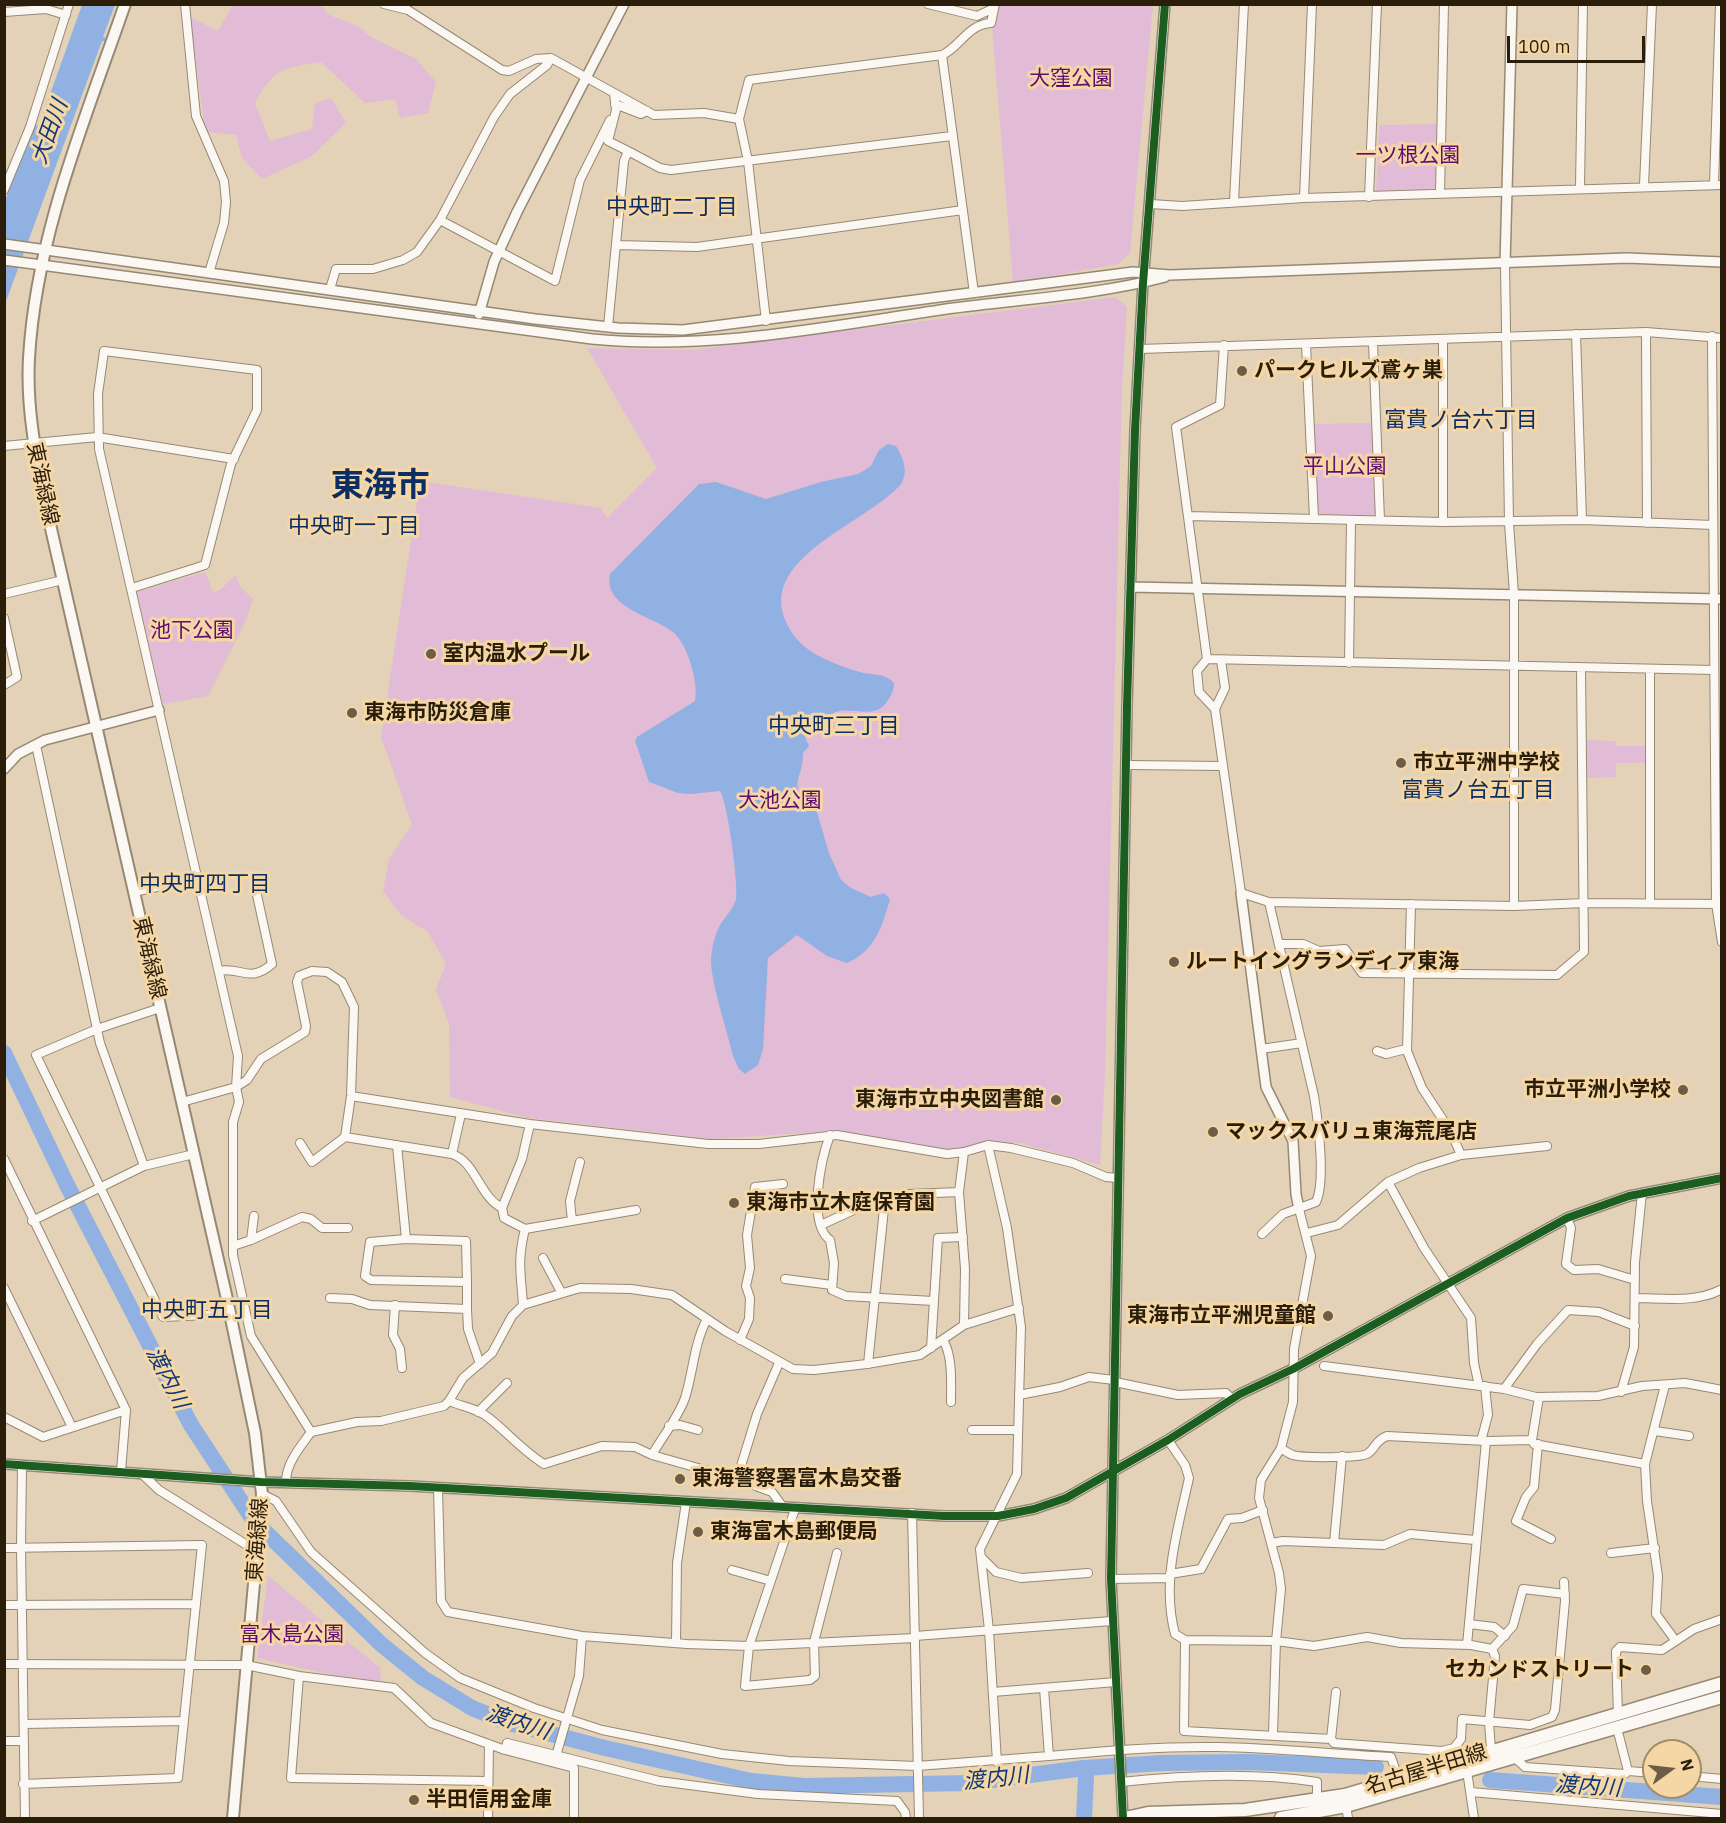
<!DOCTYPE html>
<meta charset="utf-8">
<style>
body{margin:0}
#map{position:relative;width:1726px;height:1823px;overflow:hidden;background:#e3d2b7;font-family:"IBM Plex Sans",sans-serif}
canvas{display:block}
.frame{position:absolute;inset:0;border:6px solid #2a1e0b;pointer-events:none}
.north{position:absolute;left:1642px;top:1739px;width:60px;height:60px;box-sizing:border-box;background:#f5d6a5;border:2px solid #a48c67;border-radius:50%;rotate:75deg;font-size:16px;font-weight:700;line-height:24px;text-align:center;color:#2a1e0b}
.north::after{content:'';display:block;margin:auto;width:21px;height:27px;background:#6b5d47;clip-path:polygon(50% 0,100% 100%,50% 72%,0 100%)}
.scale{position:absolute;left:1507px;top:36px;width:138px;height:27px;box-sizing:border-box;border:3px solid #2a1e0b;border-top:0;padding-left:8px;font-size:18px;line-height:21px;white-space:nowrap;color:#2a1e0b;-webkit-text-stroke:4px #f5d6a5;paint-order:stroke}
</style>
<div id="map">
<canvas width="1726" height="1823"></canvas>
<div class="frame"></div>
<div class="north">N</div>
<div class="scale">100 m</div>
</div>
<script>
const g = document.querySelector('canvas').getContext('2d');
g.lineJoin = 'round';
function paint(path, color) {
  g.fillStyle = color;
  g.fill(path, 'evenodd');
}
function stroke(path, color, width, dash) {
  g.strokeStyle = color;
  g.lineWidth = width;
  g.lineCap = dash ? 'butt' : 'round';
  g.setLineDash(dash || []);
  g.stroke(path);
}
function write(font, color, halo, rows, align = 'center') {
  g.font = font + ' "IBM Plex Sans","Noto Sans JP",sans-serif';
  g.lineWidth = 6;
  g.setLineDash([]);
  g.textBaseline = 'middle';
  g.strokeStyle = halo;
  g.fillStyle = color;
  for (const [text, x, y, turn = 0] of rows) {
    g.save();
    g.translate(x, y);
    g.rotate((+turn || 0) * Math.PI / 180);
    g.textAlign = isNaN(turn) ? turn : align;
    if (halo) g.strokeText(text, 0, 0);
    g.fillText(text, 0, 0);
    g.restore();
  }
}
paint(new Path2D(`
 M233,5H321L329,15L358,26L371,37L416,59L436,82L428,113L400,118L395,99L365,103L321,62C281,69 275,67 255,103L270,141L312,129L315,103L331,98L346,123L312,156L262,179L242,158L236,135L205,132L190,17L218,31Z
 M998,5H1153L1130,253L1118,264L1013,283L992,26Z
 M1438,124L1437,188L1376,193L1379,125Z
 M1115,297L1127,307L1122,387L1105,1073L1100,1165L1020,1143H993L951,1151L834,1131L712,1139L529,1118L450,1097L449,1023L436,990L446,964L428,932L401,915L383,891L389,859L412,824L381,737L420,481L601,508L607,518L657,468L587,348L692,350Z
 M1372,423L1375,513L1372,516L1321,515L1318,510L1314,424Z
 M205,572L213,592L220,590L236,575L240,587L253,599L247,618L208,696L163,704L137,592Z
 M1586,740L1615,741L1616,746H1647V763H1616V777L1586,778Z
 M268,1576L380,1668L381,1686L257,1658Z`), '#e2bbd6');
paint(new Path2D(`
 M82,5H115L103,37L106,38L105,41H102L5,304V201L34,126L39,125Z
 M888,444L896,446C903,458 909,471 901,484C869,522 763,555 784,617C790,634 801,646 817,655C830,662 846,668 860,672C872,676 884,672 894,683C894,689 892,695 888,700C876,721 854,706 836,712C825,716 820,725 808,727L805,737L809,746L803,753C803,781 788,779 808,808L816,809L829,853L841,880L851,888L871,897L884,893L890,899C882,927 875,951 847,963L827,956L797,935L768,958L763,1049L758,1065L745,1074L739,1069L733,1056C727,1030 712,986 711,962C711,949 715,933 722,922C727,915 734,907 736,899C739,886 727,799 720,791L691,794L678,793L649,782L635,741L637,737L695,701C699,683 687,643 673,632C653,616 603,608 610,574L699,484L716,482L766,499L821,482L858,474L871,466L879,450Z`), '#91b1e3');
stroke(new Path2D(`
 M4,1053L67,1185L191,1425L254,1521L382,1645L423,1678L472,1708L509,1723L605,1748L751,1781L804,1786L969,1783L1084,1768L1162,1763L1248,1762L1376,1767
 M1084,1768L1086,1776L1084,1818
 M1490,1780L1722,1797`), '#91b1e3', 16);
const minor = new Path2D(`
 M185,4L196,116L224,181L226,202L224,223L209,273
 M384,4L408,10L502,70L509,71L536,59L551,58L654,115L704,113L739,119
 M928,4L977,16L994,8
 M4,12L46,9L66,15
 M942,55L974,293
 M614,93L616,110L608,141L628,151
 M615,104L641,114L647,111
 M1714,184L1720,4
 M1644,185L1652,4
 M1580,187L1583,4
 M4,190L30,127L69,4
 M1440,193L1444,4
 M1369,197L1377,4
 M1304,198L1312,4
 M1234,201L1244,4
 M1151,204L1182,206L1304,198L1722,185
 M440,220L555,281L580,180L610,120H613
 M617,245L697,247L963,210
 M1505,264L1509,523L1514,594V906
 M330,289L336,269H373L403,260L417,252L440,220L494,117L510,94L547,65L551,58
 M766,321L748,161L739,119L749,80L942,55C959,48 968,24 991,23L995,4
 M608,327L624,161L628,151L660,168L671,170L952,136
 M1646,332L1647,523
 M1576,334L1582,520
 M1712,336L1716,904L1722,942
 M1443,340V522
 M1373,342L1380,520
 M1306,344L1314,518
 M1140,349L1646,332L1722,338
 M4,446L97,437L234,459
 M1188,516L1443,522L1582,520L1713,525
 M132,588L205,565L231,464L257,410V370L104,351L98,394L99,449L238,1056L236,1087L182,1102
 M4,594L63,580
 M4,618L17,677L4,685
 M1207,659L1176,427L1220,405L1224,345
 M1349,663L1351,520
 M1650,669V903
 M1714,670L1207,659L1197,671L1199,692L1215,709L1241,893L1269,902L1514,906L1585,903L1722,904
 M1215,709L1225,688L1221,660
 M36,745L100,1043L144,1166
 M1126,765L1223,766
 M134,892L197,878
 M1411,904L1407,1051L1422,1088L1451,1132L1461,1155
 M1280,944H1303L1319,951L1345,949L1362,973L1557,975L1584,952L1581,668
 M219,971C241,966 249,984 272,964L257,895
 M160,1008L97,1029L36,1055L163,1317L230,1314
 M1261,1049L1302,1043
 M1377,1051L1386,1054L1406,1049
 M351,1096L530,1124
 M830,1135C821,1159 807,1223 830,1240L834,1263L832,1290L846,1296L933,1301
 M345,1137L452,1154L461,1114
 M300,1143L312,1162L345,1137L351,1096L354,1007L342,982L327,972L312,971L299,976L297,982L306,1026L305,1032L261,1059L247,1080L236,1087L239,1102L233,1122V1255L251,1336L311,1432
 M397,1145L406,1239L370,1242L365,1276L371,1280L467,1282L466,1241L406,1239
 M988,1145L1007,1228L1021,1327L1017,1474L980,1549L989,1630L997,1762
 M964,1152L988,1145L1011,1148L1073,1163L1106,1177L1118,1178
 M452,1154C476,1162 479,1196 502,1208
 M4,1159L126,1410L121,1471
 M1388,1182L1424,1248L1471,1318L1474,1363L1479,1386
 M254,1216L251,1240L302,1217L311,1219L322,1228H348
 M1567,1218L1571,1228L1566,1264L1574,1270L1598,1269L1635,1280
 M32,1221L144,1166L194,1154
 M572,1221L570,1201L580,1162
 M821,1225L871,1202L910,1194L959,1192
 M525,1229L636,1210
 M1307,1233L1338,1225L1388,1182L1419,1168L1461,1155L1547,1146
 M1262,1234L1283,1214L1316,1202C1326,1181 1318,1120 1314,1096L1269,902
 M233,1246L251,1240
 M543,1258L561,1292
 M785,1279L832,1285
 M4,1288L72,1427
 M330,1298L352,1299L370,1305L467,1309L468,1329L480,1364
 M1635,1298C1662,1298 1696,1303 1720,1290
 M395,1305L393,1335L400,1349L402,1368
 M467,1309V1282
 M964,1325L1019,1308
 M740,1340L749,1319L750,1298L746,1286L750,1268L747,1235L755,1187L783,1184
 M943,1340C953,1356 951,1384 951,1402
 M931,1348L938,1238L963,1237
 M868,1364L885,1199
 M1324,1366L1504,1389L1536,1397L1598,1396L1642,1386L1685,1383L1722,1390
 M1115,1382L1178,1395L1226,1393L1232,1399
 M1665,1385L1645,1464L1647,1501L1658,1576L1656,1614L1675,1640
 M1504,1389L1537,1344L1568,1310L1599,1312L1635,1326
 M1621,1392L1634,1347L1635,1262L1642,1193
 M1019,1395L1060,1387L1089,1377L1114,1380
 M449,1401C463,1407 477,1408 489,1418C508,1433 523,1451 544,1464L602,1446L635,1447L652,1455L737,1479L772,1492L783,1507
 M478,1412L507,1383
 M4,1417L43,1437L126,1410
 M669,1426L680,1425L698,1430
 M972,1430H1018
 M1655,1431L1689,1436
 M1168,1440L1185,1465L1189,1478C1178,1529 1161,1582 1175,1634L1185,1640L1276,1641L1314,1646L1367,1637L1401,1643L1471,1645L1492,1649L1495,1656L1489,1722L1491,1750
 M1532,1440L1539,1397
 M1481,1441L1488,1415L1485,1386
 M1538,1444L1534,1487L1526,1497L1516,1521L1551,1539
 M1281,1448C1285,1451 1289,1454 1293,1455C1301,1458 1360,1458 1367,1454C1376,1449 1374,1441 1387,1436L1486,1441L1532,1440L1534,1444L1645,1464
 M652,1455C662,1437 678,1418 685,1398C693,1373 694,1343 707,1319
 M22,1465L21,1547L25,1818
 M141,1473L159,1490L258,1552
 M737,1479L757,1414L779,1363
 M286,1480C287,1462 301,1446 311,1432L357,1422L381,1421L444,1406L449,1401L463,1378L492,1353L512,1316L523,1305L580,1288L631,1289L672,1295L725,1331L793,1369L814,1370L867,1364L920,1355L964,1325L965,1269L959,1192L964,1152L947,1154L837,1135L759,1144H708L530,1124L522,1159L502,1208L504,1218L525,1229C517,1261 521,1274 523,1305
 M438,1488L441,1601L448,1612L582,1636L687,1644L749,1646L915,1638
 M262,1494L276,1501L311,1552L425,1653L460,1678L534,1708L602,1730L722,1754L789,1761L917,1766L1049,1756L1044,1688
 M795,1509L749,1646L745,1686L810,1680L815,1676L814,1642L837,1553
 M912,1513L919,1818
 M1272,1543L1283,1541L1384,1545L1410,1534L1475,1540
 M1334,1543L1342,1456
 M4,1548L202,1545L178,1778L23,1784
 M1611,1553L1655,1548
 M981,1557L996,1572L1021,1578L1088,1573
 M732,1570L771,1581
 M1170,1574L1201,1569L1228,1519L1242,1518L1263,1510
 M1111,1579L1170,1578
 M4,1605L196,1604
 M1469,1624L1494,1627L1505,1636
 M915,1636L1112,1621
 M1185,1640L1184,1731L1331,1739L1336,1692
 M676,1643L677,1563L686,1502
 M1467,1645L1486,1441
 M1492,1649L1513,1626L1523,1589L1565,1594
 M4,1664L246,1665L299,1676L394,1688L431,1723L505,1750L574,1768V1818
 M299,1676L291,1778L488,1781
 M993,1692L1116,1682
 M1618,1715L1616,1651L1620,1647L1662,1650L1694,1629L1722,1619
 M25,1724L184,1721
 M1617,1728L1628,1771
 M1273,1734L1276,1641L1281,1589L1279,1573L1259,1498L1261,1480L1281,1448L1293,1402L1294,1349L1311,1256L1299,1209
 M1331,1739L1334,1743L1442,1751L1454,1748L1461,1739L1462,1719L1530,1725L1552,1717L1555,1710L1565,1601L1564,1582
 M4,1741H24
 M505,1750L507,1743L659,1781L758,1794L897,1801L905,1812L906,1818
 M556,1756L579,1676L582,1636
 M1049,1756C1105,1751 1161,1746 1218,1747C1275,1748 1333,1754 1391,1757L1399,1780
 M1514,1757L1525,1767L1625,1774L1628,1771L1654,1773
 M1467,1771L1474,1818
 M1690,1776L1722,1779
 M1121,1782C1186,1775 1253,1772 1317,1782V1800
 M1471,1792L1722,1814
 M1346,1806L1348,1818
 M488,1818L489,1744`);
const tertiary = new Path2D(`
 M4,244L535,319L618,328L683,330L1133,272L1170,275L1627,258L1722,262
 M4,260L592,339C713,351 835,325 954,308C1024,299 1097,295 1165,277
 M1505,264L1512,4
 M479,314L494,262L517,212L624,4
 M1130,587L1722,599
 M4,769L18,754L45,740L159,710
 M1241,893L1266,1087L1293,1141L1296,1194L1299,1209
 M4,1464L261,1482L410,1486L944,1516H998L1034,1509L1066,1498L1168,1440L1240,1394L1293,1369L1567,1218L1629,1196L1722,1178
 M1123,1818L1111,1579L1127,706L1135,430L1143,283L1165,4`);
const secondary = new Path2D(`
 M125,4C85,120 36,235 29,358C26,410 37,461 47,511L227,1299L255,1433L262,1494L233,1818`);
const primary = new Path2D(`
 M1125,1818L1148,1813L1245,1810L1345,1795L1722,1683
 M1281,1818L1346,1806L1722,1697`);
stroke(minor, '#968974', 10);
stroke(tertiary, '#968974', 12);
stroke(secondary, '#968974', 14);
stroke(primary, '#968974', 15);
stroke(minor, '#fbf8f4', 8);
stroke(tertiary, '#fbf8f4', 9);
stroke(secondary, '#fbf8f4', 10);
stroke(primary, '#fbf8f4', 12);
stroke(new Path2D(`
 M4,1464L261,1482L410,1486L944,1516H998L1034,1509L1066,1498L1168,1440L1240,1394L1293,1369L1567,1218L1629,1196L1722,1178
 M1123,1818L1111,1579L1127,706L1135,430L1143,283L1165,4`), '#1b5e20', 8);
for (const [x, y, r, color] of [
 [1242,371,6,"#6b5d47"],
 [431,654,6,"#6b5d47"],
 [352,713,6,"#6b5d47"],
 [1401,763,6,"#6b5d47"],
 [1174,962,6,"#6b5d47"],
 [1683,1090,6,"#6b5d47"],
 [1056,1100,6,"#6b5d47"],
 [1213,1132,6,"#6b5d47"],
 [734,1203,6,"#6b5d47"],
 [1328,1316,6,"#6b5d47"],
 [680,1479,6,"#6b5d47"],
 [698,1532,6,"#6b5d47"],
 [1646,1670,6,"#6b5d47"],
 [414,1800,6,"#6b5d47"]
]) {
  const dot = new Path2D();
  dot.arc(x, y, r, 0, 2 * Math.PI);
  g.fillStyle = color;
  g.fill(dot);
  stroke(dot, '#f5d6a5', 2);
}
write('21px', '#5e0e6f', '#f5d6a5', [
 ["大窪公園",1071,79],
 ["一ツ根公園",1408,156],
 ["平山公園",1345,467],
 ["池下公園",192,631],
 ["大池公園",780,801],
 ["富木島公園",292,1635]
]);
write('bold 21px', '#2a1e0b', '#f5d6a5', [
 ["パークヒルズ鳶ヶ巣",1254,371],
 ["室内温水プール",443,654],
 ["東海市防災倉庫",364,713],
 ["市立平洲中学校",1413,763],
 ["ルートイングランディア東海",1186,962],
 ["市立平洲小学校",1671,1090,"right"],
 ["東海市立中央図書館",1044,1100,"right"],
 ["マックスバリュ東海荒尾店",1225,1132],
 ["東海市立木庭保育園",746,1203],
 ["東海市立平洲児童館",1316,1316,"right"],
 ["東海警察署富木島交番",692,1479],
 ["東海富木島郵便局",710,1532],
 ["セカンドストリート",1634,1670,"right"],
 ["半田信用金庫",426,1800]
], 'left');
write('21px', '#2a1e0b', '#f5d6a5', [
 ["東海緑線",42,484,78],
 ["東海緑線",149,958,77],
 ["東海緑線",258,1540,-86],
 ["名古屋半田線",1426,1770,-17]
]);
write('italic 22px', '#0e3878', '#f5d6a5', [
 ["大田川",50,132,-70],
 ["渡内川",167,1378,63],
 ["渡内川",518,1723,18],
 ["渡内川",996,1779,-6],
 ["渡内川",1588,1787,4]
]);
write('22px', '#0c2e62', '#f5d6a5', [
 ["中央町二丁目",672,208],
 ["富貴ノ台六丁目",1461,421],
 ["中央町一丁目",354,527],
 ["中央町三丁目",834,727],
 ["富貴ノ台五丁目",1478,791],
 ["中央町四丁目",205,885],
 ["中央町五丁目",207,1311]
]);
write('bold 33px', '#0c2e62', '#f5d6a5', [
 ["東海市",380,486]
]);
</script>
